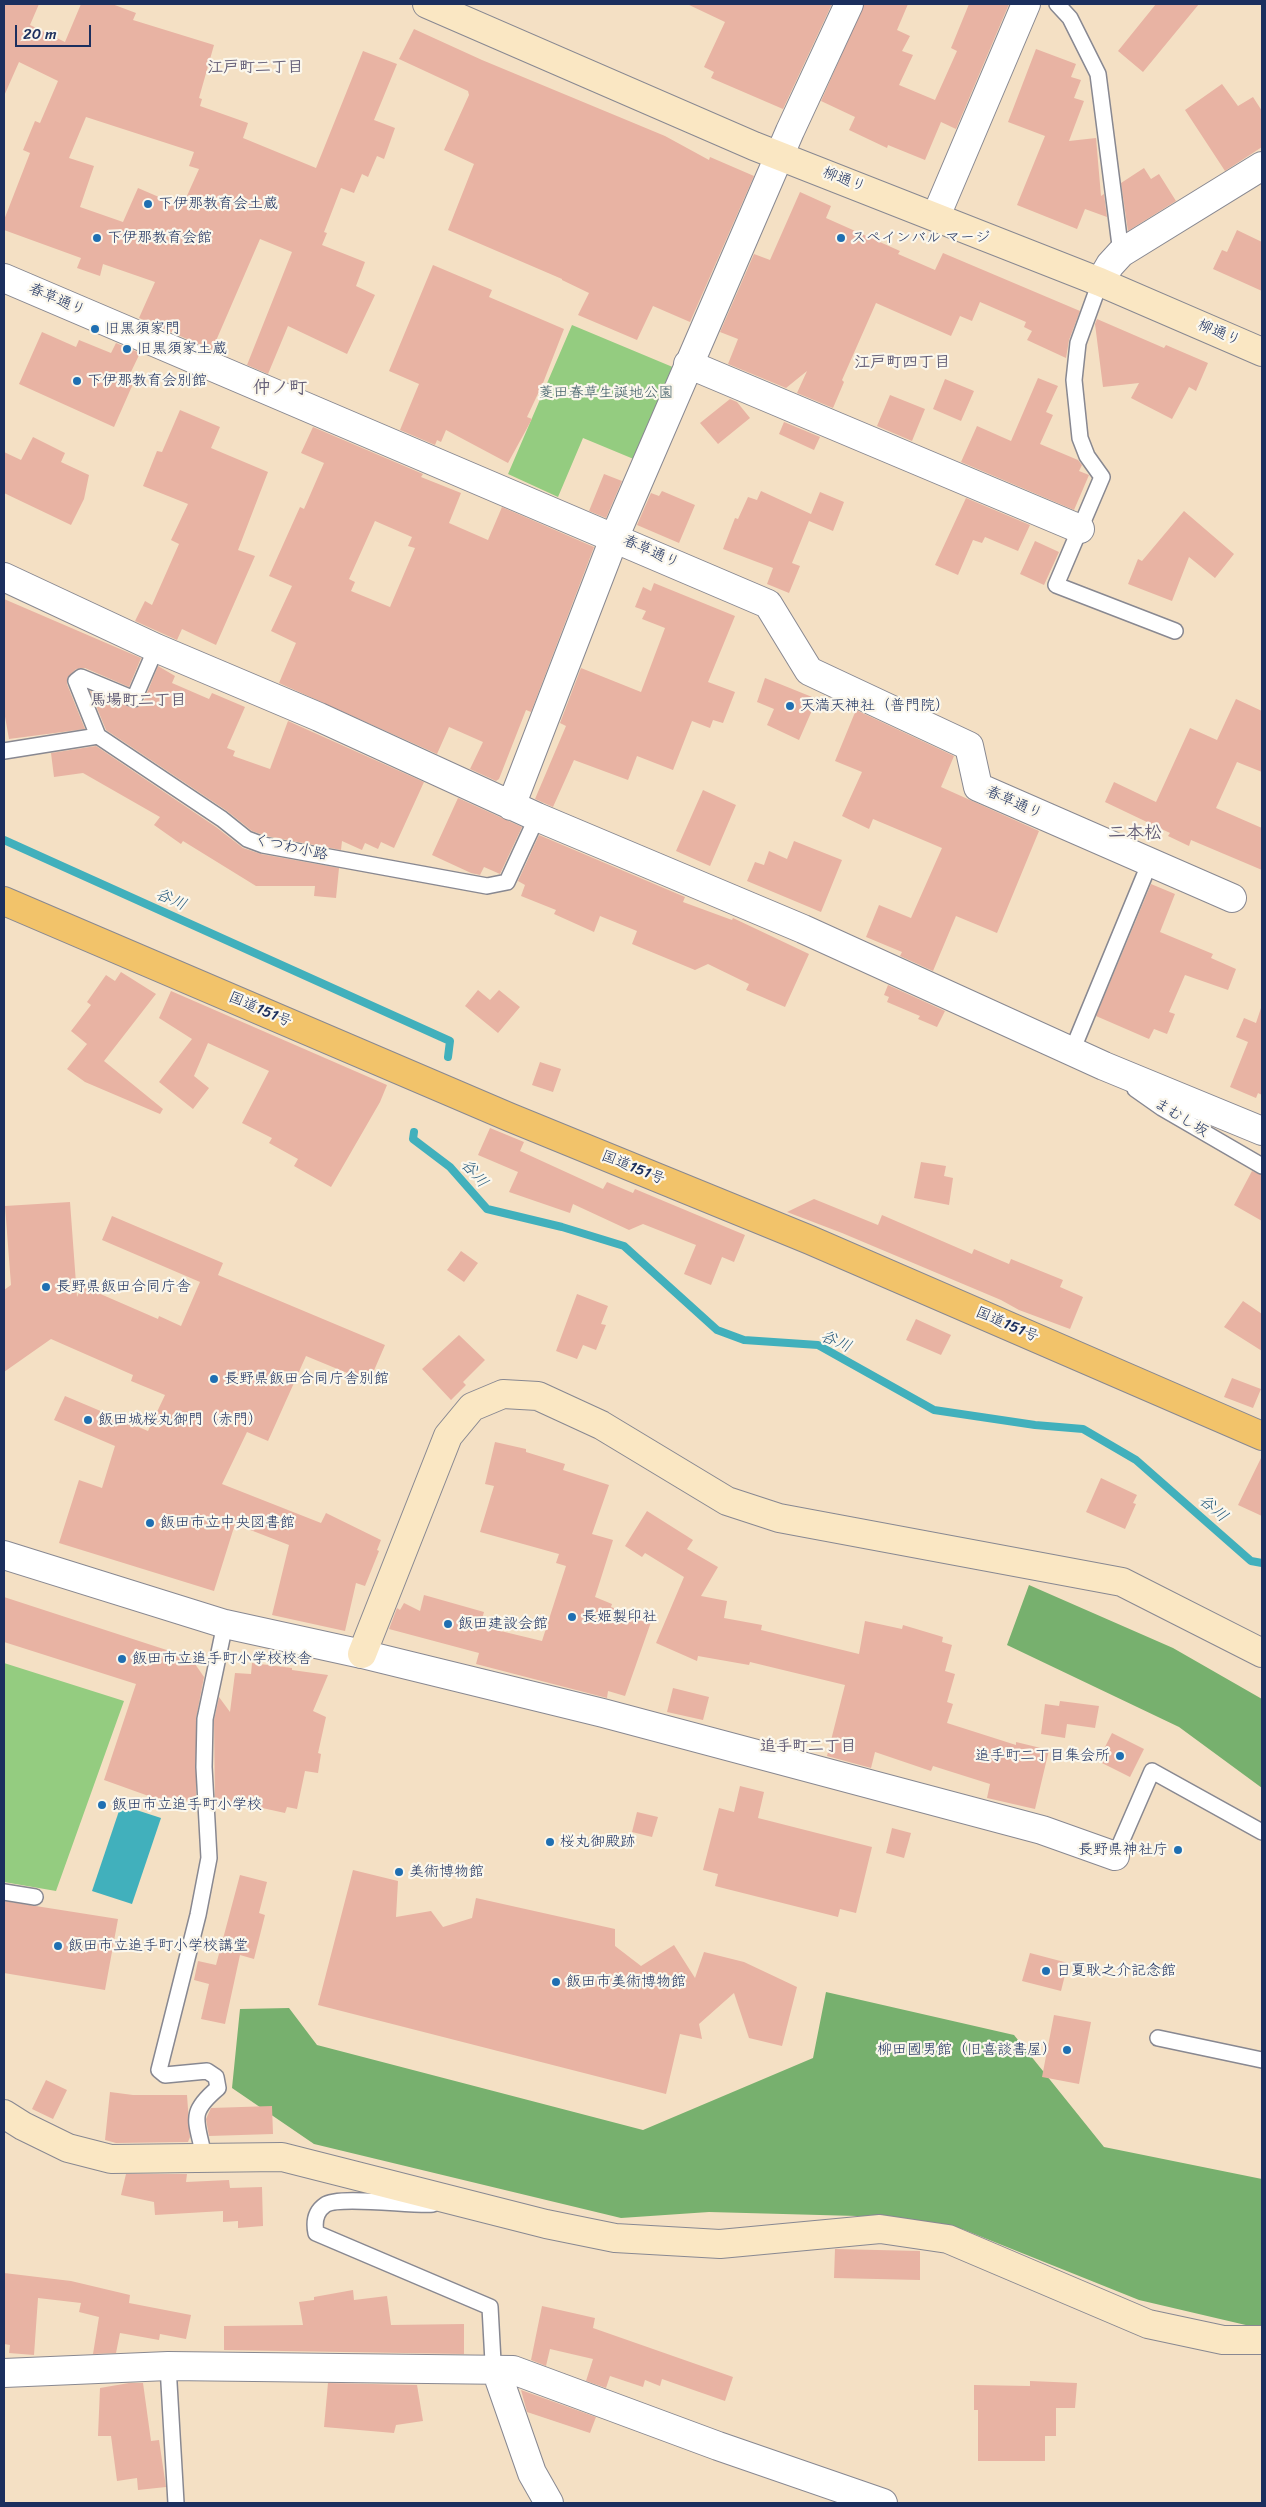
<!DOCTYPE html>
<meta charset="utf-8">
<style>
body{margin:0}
#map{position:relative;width:1266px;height:2507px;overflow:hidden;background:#f4e0c4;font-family:Sriracha,sans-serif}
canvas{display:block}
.frame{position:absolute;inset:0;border:5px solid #1b2f5e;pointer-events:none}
.scale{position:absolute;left:15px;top:25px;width:76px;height:22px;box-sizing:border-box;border:2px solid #1b2f5e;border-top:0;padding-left:6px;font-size:15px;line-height:18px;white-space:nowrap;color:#1b2f5e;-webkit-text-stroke:4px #fbf7ec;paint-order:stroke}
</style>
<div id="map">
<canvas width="1266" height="2507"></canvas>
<div class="frame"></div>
<div class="scale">20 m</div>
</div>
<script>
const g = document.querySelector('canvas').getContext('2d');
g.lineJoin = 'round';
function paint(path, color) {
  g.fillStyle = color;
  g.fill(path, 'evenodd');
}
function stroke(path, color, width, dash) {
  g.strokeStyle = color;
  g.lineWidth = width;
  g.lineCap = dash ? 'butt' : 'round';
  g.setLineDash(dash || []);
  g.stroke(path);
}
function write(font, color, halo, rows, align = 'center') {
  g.font = font + ' Sriracha,"Klee One",sans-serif';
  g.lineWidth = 4.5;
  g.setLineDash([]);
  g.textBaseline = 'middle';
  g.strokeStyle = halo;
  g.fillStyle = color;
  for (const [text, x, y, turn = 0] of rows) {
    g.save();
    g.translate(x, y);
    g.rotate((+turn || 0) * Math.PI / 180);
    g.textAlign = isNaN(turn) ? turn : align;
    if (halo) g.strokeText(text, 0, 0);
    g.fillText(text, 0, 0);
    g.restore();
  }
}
paint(new Path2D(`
 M572,325L675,368L636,460L583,438L558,497L508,474Z
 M4,1663L124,1701L56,1891L4,1882Z`), '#94cc80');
paint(new Path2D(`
 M1029,1585L1173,1648L1262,1699V1788L1179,1727L1007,1645Z
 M826,1992L1014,2035L1104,2147L1262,2179V2326H1250L1139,2300L962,2229L857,2216L709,2212L621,2218L314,2144L232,2088L240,2009L289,2008L317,2045L643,2130L813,2058Z`), '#77b06e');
paint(new Path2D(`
 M121,1805L161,1818L132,1904L92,1891Z`), '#41b0bc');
stroke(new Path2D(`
 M4,840L450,1041L448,1057
 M414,1132L413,1139L450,1167L487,1209L562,1227L624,1246L717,1330L744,1340L818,1345L934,1410L1035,1425L1083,1429L1136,1460L1251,1561L1262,1563`), '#41b0bc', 8);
paint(new Path2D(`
 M4,4H39L30,25L65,42L81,4H112L136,13L133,20L214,45L199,98L202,99L200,106L248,123L243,138L316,168L363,51L397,64L374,120L395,128L384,159L377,156L368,177L362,174L354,193L341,188L324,232L327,233L322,245L365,262L356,286L375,295L347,354L288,326L268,374L247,365L292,252L260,239L212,350L139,318L155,282L103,264L100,276L77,268L81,258L4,230V220L30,153L23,150L35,121L40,123L58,81L19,62L4,96ZM86,117L194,152L189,166L199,169L182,207L138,188L123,222L80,207L94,166L69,158Z
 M687,4H832L783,109L711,78L714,72L704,67L725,22Z
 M864,4H908L897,30L910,36L902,51L913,55L899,85L935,100L957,51L951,48L969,4H1009L956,129L941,122L925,160L888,145L887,148L849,130L855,117L821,101Z
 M1156,4H1199L1143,72L1118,51Z
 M414,29L482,60L665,136L709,160L710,157L754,176L690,322L653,306L637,340L578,315L589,293L562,280V279L448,230L474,164L444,150L469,95L468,91L399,59Z
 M1036,49L1076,64L1071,77L1081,80L1074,98L1084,101L1069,141L1096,138L1101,196L1104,194L1107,217L1085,209L1077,229L1017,205L1045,136L1008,122Z
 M1222,84L1238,106L1253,97L1262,111V147L1225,171L1185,110Z
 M1144,168L1151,179L1159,174L1176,201L1128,231L1121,183Z
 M800,192L831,206L826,218L900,251L898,254L935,270L943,253L1080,311L1069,340L1066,358L1027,340L1032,331L1024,327L1026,322L980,302L972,321L960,316L951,336L876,303L842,380L844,382L833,408L797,393L807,371L786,388L728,364L738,339L720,332L754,254L770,260Z
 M1237,230L1262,242V291L1213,269L1222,250L1227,252Z
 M433,265L492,290L489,297L564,329L543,383L527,417L532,419L508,463L446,430L441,442L437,440L435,445L400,430L419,384L389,371Z
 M1097,319L1164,348L1166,345L1208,363L1196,391L1189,387L1172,419L1131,398L1139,383L1103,387L1095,324Z
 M42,332L76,347L79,340L111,353L116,343L140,353L130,374L136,377L114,427L19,384Z
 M1038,378L1058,386L1046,412L1053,415L1040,444L1078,460L1082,465L1079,471L1089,475L1074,510L961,462L977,426L1011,441Z
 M945,379L974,391L961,421L933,409Z
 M890,395L925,409L912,441L877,426Z
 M730,399L737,402L750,418L718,444L700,423Z
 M180,410L220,427L211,448L268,472L238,550L255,556L216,645L182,629L177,640L135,621L145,601L152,605L179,544L171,540L188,504L143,486L157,451L162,452Z
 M784,422L820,437L814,450L779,434Z
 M313,427L423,474L421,477L461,493L449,523L488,540L502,507L594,547L531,712L526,710L499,779L496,781L470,769L483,742L449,727L437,754L279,683L296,643L271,631L292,586L269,576L300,507L304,509L324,463L301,453ZM375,521L412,537L408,546L415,548L390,607L351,591L355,582L349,579Z
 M33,437L65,453L61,462L89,475L84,499L71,525L4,493V452L21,460Z
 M604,474L622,481L606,518L589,511Z
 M662,491L695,505L679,543L637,525L651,493L659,496Z
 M761,491L811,514L820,492L844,502L833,531L809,521L792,563L800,566L789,593L767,584L773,568L723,549L735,518L738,519L748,497L757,500Z
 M966,498L1030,525L1018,551L985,537L982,543L973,540L958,575L935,565Z
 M1184,511L1234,554L1215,578L1189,557L1172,601L1128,584L1138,559L1142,561Z
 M1035,541L1059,552L1044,585L1020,574Z
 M654,583L735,616L708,682L735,692L723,723L713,720L710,728L692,721L673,770L637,756L628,780L574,760L553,807L535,799L566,726L560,723L581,668L641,692L665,628L642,619L646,611L635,607L643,587L651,591Z
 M4,599L141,658L129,687L85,668L76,669L67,678V684L85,729L9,739L4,711Z
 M158,666L175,676L172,683L209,699L212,693L245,707L227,748L235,751L233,756L270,769L288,721L424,782L394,848L381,842L378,849L365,843L362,850L342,841L341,850L266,836L252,831L227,811L106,730L90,691L136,708L143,703Z
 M765,678L817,699L799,740L767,725L774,709L757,702Z
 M1236,699L1262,711V772L1237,762L1216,808L1262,828V870L1191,840L1189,846L1168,836L1170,833L1105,802L1114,782L1156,802L1190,728L1217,740Z
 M856,710L954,756L941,787L1039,831L997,933L956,916L933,971L900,956L902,952L866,937L879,905L911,918L942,848L873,819L869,829L842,816L862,772L835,761Z
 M96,746L216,827L243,848L261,854L339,868L336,898L314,896L315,886H256L183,841L181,844L154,825L160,817L83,773L54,777L51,753Z
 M703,790L736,805L710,866L676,851Z
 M458,798L522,827L500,874L484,867L480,875L471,873L432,855Z
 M539,835L685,897L683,902L732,920L733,918L809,954L785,1007L746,990L749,984L708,964L695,970L632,944L637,931L600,916L594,932L554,914L556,910L521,896L525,885L518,881Z
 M794,841L842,860L821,912L747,881L755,862L764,865L769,851L787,859Z
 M1151,884L1175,894L1160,932L1213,954L1211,958L1236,969L1228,990L1185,975L1169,1012L1175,1014L1167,1034L1154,1029L1149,1039L1096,1016Z
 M121,972L156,994L104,1061L163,1109L160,1114L85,1082L67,1069L87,1044L71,1031L91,1005L87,1002L106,975L115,981Z
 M888,985L945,1011L937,1027L918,1019L920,1016L887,1002L889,997L884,995Z
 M478,990L490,1000L499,990L520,1007L498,1033L465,1006Z
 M171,991L387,1085L380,1102L331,1187L294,1166L298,1159L269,1143L272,1138L242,1123L269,1071L208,1043L194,1076L209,1088L193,1109L159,1082L192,1039L159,1018Z
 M1261,1008L1262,1095L1258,1093L1256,1098L1230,1087L1248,1042L1236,1037L1244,1018L1256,1023Z
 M540,1062L561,1069L553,1092L532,1085Z
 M490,1128L524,1142L520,1151L603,1189L607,1182L633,1193L635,1189L745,1235L734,1262L722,1257L711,1285L684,1274L696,1245L643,1224L629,1230L573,1204L570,1213L509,1192L518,1172L478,1155Z
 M921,1162L946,1166L944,1176L953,1178L949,1205L914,1198Z
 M1252,1171L1262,1175V1221L1234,1205Z
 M814,1199L878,1225L882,1215L972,1254L974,1249L1009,1264L1011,1259L1063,1280L1060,1287L1083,1297L1070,1329L1019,1310L1001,1300L842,1233L787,1212Z
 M70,1202L77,1297L82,1286L158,1319L159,1316L181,1326L200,1282L102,1240L112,1216L223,1263L218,1275L385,1345L369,1382L306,1356L268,1441L247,1432L222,1484L321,1523L326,1513L381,1540L377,1550L379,1551L365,1586L356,1583L345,1631L272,1615L289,1545L235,1524L214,1591L59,1543L79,1480L102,1488L115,1446L54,1420L65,1396L148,1431L165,1395L131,1381L133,1375L51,1339L4,1372V1290L11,1285L5,1206Z
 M461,1251L478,1263L464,1282L447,1270Z
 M577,1294L608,1306L601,1324L606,1325L596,1350L583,1345L577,1359L556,1351Z
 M1243,1301L1262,1314V1351L1224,1327Z
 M916,1319L951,1335L941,1355L906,1340Z
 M459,1335L485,1360L463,1382L466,1385L451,1400L422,1369Z
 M1232,1378L1261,1389L1253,1408L1224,1397Z
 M495,1442L526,1449V1452L565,1464L563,1470L609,1485L592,1534L613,1540L595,1597L612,1604L611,1607L651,1622L625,1696L608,1691L607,1698L476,1664L479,1653L389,1629L397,1608L400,1610L404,1603L420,1611L424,1595L484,1612L480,1626L542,1641L566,1566L556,1563L559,1554L480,1532L494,1486L485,1484Z
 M1262,1456V1516L1238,1505Z
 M1101,1478L1137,1495L1133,1503L1136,1504L1125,1529L1086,1512Z
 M647,1511L693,1540L687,1549L718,1567L701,1596L727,1601L724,1618L762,1625L761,1630L859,1654L865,1621L902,1629L903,1625L943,1637L942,1642L952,1645L945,1671L955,1674L947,1702L953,1704L947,1723L1016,1745V1742L1049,1750L1035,1809L987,1798L990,1784L933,1766L931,1771L875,1752L871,1768L827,1756L845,1685L750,1662L749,1665L698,1656L697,1661L656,1643L684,1577L645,1553L642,1557L625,1546Z
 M4,1597L185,1656L193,1661L204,1677L196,1719V1801L157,1799L104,1780L136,1684L4,1642Z
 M252,1663L292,1668V1670L328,1675L313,1711L326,1717L318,1753L321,1754L318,1773L305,1771L297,1809L287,1807L285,1813L244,1804L215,1803L214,1720L219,1697L230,1712L235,1673L251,1674Z
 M673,1688L709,1697L703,1720L667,1712Z
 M1060,1701L1099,1706L1095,1728L1067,1724L1065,1738L1041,1734L1045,1704L1059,1706Z
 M1112,1733L1144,1749L1130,1777L1098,1761Z
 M740,1786L764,1792L758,1818L872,1847L856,1913L840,1909L838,1917L715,1886L718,1874L703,1870L719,1808L734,1812Z
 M637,1812L658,1817L652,1837L632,1832Z
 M892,1828L911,1833L904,1858L886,1853Z
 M353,1870L398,1881L396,1917L431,1911L443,1927L472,1918L476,1898L615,1929V1946L641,1966L674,1945L695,1978L704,1952L744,1962L797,1987L782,2046L749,2038L734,1993L699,2024L702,2039L680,2034L666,2094L318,2005Z
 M240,1875L267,1882L259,1913L265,1915L254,1959L240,1955L225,2024L201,2019L209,1984L194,1980L198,1961L216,1965Z
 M4,1901L118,1919L105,1990L4,1973Z
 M1030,1953L1068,1963L1061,1991L1022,1981Z
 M1054,2015L1091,2022L1079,2084L1042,2077Z
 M46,2080L67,2090L53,2119L32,2109Z
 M110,2092L133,2095H187L190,2137L188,2142L116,2143L105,2140Z
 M272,2106L273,2134L209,2136L206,2119L211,2108Z
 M126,2174H187L186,2182L229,2180L230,2188L262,2187L263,2226L238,2228V2221L223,2222V2211L155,2215L154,2202L121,2195Z
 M835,2249L920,2251V2280L834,2278Z
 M4,2273L71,2281L130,2295L129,2303L191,2315L186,2339L160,2334L159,2340L120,2333L116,2353L93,2354L99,2317L79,2312L81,2303L38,2298L34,2355L9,2353L10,2345L4,2344Z
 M353,2290L354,2300L387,2296L391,2325L464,2324V2354L224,2350V2326L303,2325L299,2302L314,2300V2297Z
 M542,2306L595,2318L593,2328L733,2377L725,2401L662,2379L660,2386L645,2380L643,2387L610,2376L606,2388L586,2381L593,2359L550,2349L546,2366L531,2360Z
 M1030,2381L1077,2383L1075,2408H1056V2436H1045V2461H978V2410H974V2385L1030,2386Z
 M129,2383H143L151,2441L159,2440L166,2487L138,2490L137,2478L117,2481L111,2436H98L100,2388Z
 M328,2383L417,2385L423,2421L396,2425L394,2433L324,2427Z
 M521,2390L596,2417L590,2433L527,2412Z`), '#e8b3a3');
const lane = new Path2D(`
 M1057,4L1070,18L1098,74L1121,253
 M1100,282L1078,343L1074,380L1080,438L1087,456L1102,477L1056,585L1175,631
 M98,736L76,681L81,677L134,699L156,648
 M4,751L98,736L222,819L247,839L263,845L487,886L507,882L537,817
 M1072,1051L1150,862
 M1135,1089L1162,1108L1262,1166
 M1115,1856L1152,1771L1262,1832
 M4,1892L35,1897
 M1158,2038L1262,2060
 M204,2157C197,2120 187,2114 218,2088L216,2077L207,2071L165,2075L159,2070L198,1915L209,1858L204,1767L205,1719L225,1624
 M433,2204C411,2206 339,2195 325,2205C315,2212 314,2223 316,2233L490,2307L493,2362L496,2370
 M168,2366L176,2503`);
const street = new Path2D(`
 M936,216L1026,4
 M4,278L768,604L809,671L969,746L978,787L1232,898
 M1100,282L1110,265L1121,253L1262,166
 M688,364L1080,529
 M4,577L156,648L319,717L537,817L803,929L1104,1066L1262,1131
 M511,806L615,536L790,131L849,4
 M4,1555L225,1624L362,1654L603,1713L1042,1830L1115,1856
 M496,2370L532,2473L549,2503
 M4,2373L168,2366L513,2370L718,2446L883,2503`);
const secondary = new Path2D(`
 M427,4L754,146L1100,282L1262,352
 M362,1654L448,1436L472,1407L503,1394L538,1396L601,1425L727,1501L779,1518L1122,1582L1262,1653
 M4,2114L23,2126L68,2148L111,2159L282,2157L546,2224L615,2238L720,2244L880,2229L948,2239L1148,2324L1223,2340H1262`);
const highway = new Path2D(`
 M4,901L509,1117L810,1240L1262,1436`);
stroke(lane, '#888891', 18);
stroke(street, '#888891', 30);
stroke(secondary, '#888891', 30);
stroke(highway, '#888891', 30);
stroke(lane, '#fff', 15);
stroke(street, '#fff', 28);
stroke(secondary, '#fae7c3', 28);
stroke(highway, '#f2c36a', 28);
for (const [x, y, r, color] of [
 [148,204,5,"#1f6fb2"],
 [97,238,5,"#1f6fb2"],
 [841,238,5,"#1f6fb2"],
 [95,329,5,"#1f6fb2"],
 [127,349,5,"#1f6fb2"],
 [77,381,5,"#1f6fb2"],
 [790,706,5,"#1f6fb2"],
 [46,1287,5,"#1f6fb2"],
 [214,1379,5,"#1f6fb2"],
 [88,1420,5,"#1f6fb2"],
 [150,1523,5,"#1f6fb2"],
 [572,1617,5,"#1f6fb2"],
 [448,1624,5,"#1f6fb2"],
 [122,1659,5,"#1f6fb2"],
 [1120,1756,5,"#1f6fb2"],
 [102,1805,5,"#1f6fb2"],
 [550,1842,5,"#1f6fb2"],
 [1178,1850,5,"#1f6fb2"],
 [399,1872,5,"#1f6fb2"],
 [58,1946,5,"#1f6fb2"],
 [1046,1971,5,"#1f6fb2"],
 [556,1982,5,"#1f6fb2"],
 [1067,2050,5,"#1f6fb2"]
]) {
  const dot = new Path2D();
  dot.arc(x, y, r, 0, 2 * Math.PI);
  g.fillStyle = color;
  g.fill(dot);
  stroke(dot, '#fbf7ec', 2);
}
write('15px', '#1b2f5e', '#fbf7ec', [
 ["柳通り",844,180,21],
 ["春草通り",57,300,23],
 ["柳通り",1219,333,23],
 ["春草通り",651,552,24],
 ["春草通り",1014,803,24],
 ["くつわ小路",291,848,12],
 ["国道151号",260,1010,23],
 ["まむし坂",1181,1118,31],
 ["国道151号",633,1168,22],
 ["国道151号",1007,1325,23]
]);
write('15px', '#1b2f5e', '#fbf7ec', [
 ["下伊那教育会土蔵",158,204],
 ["下伊那教育会館",107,238],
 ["スペインバル マージ",851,238],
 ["旧黒須家門",105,329],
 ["旧黒須家土蔵",137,349],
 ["下伊那教育会別館",87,381],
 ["天満天神社（普門院）",800,706],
 ["長野県飯田合同庁舎",56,1287],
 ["長野県飯田合同庁舎別館",224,1379],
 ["飯田城桜丸御門（赤門）",98,1420],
 ["飯田市立中央図書館",160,1523],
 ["長姫製印社",582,1617],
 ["飯田建設会館",458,1624],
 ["飯田市立追手町小学校校舎",132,1659],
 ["追手町二丁目集会所",1110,1756,"right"],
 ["飯田市立追手町小学校",112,1805],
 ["桜丸御殿跡",560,1842],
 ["長野県神社庁",1168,1850,"right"],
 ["美術博物館",409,1872],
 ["飯田市立追手町小学校講堂",68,1946],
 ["日夏耿之介記念館",1056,1971],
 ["飯田市美術博物館",566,1982],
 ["柳田國男館（旧喜談書屋）",1057,2050,"right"]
], 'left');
write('15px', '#3f5e68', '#fbf7ec', [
 ["菱田春草生誕地公園",606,393]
]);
write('bold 16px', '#635d76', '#fbf7ec', [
 ["江戸町二丁目",255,68],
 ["江戸町四丁目",902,363],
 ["馬場町二丁目",138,701],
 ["追手町二丁目",808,1747]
]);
write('italic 16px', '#285c7f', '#fbf7ec', [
 ["谷川",171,900,24],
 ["谷川",474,1174,49],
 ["谷川",836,1342,24],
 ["谷川",1213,1509,41]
]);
write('bold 18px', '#635d76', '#fbf7ec', [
 ["仲ノ町",280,388],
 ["二本松",1135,833]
]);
</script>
